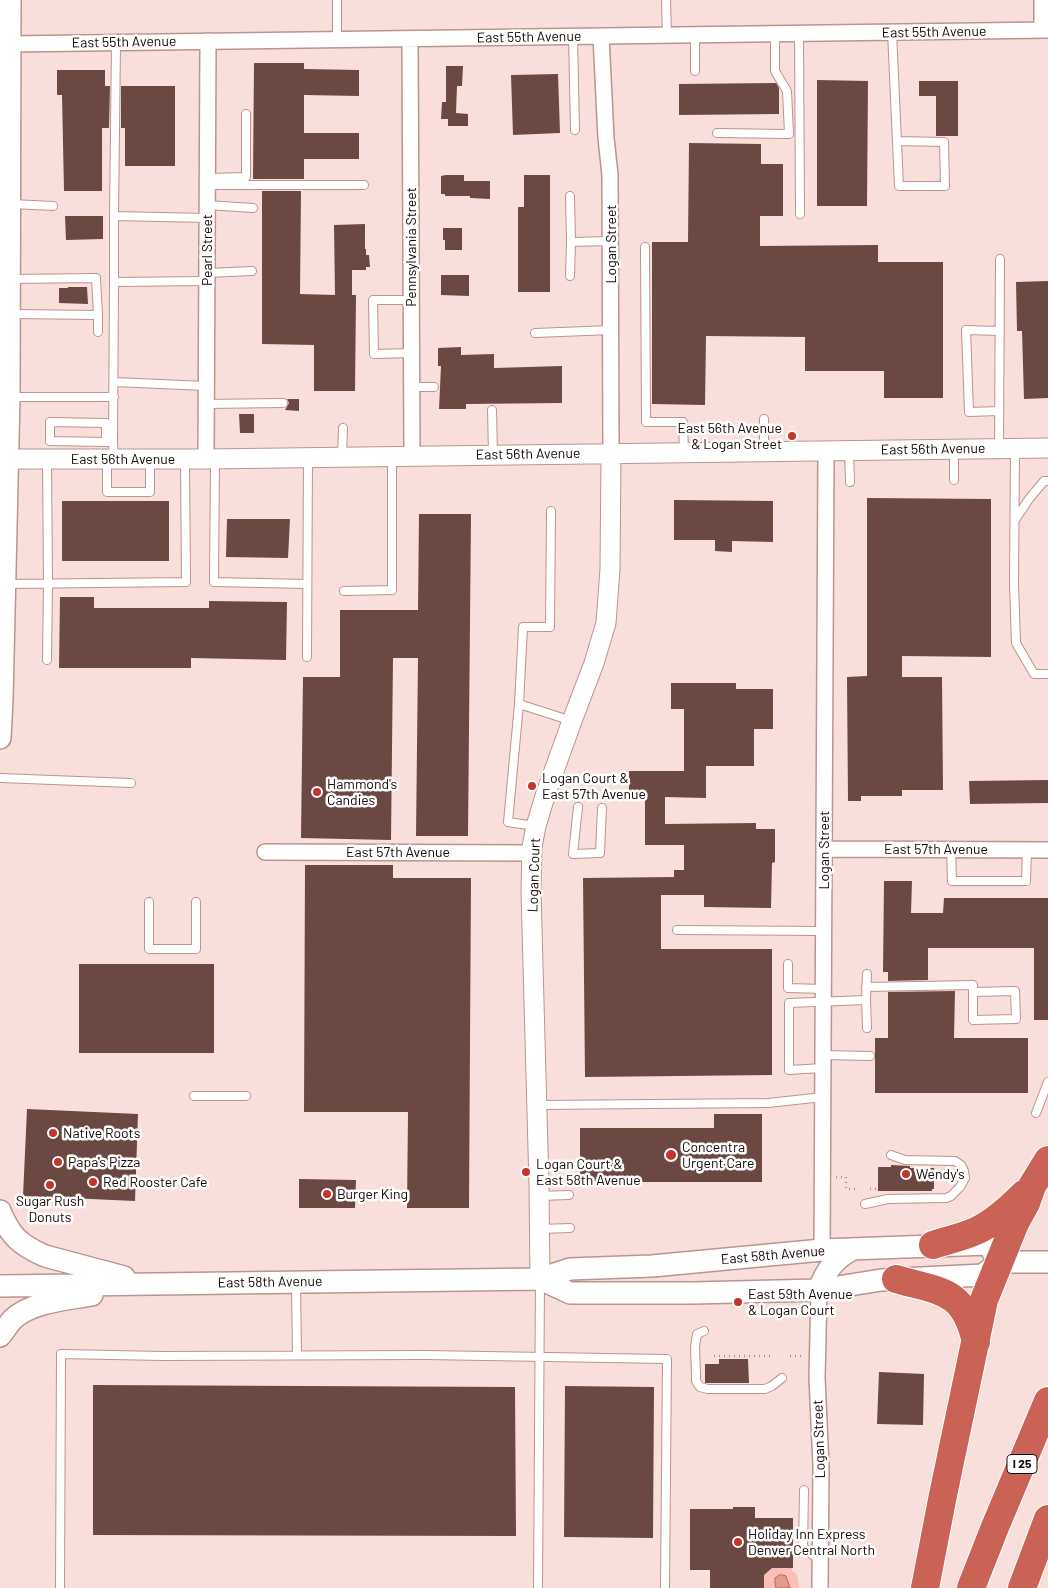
<!DOCTYPE html>
<style>
body{margin:0}
canvas{display:block;background:#f9dfdb}
</style>
<canvas width="1048" height="1588"></canvas>
<script>
const g = document.querySelector('canvas').getContext('2d');
g.lineJoin = 'round';
function paint(path, color) {
  g.fillStyle = color;
  g.fill(path, 'evenodd');
}
function stroke(path, color, width, dash) {
  g.strokeStyle = color;
  g.lineWidth = width;
  g.lineCap = dash ? 'butt' : 'round';
  g.setLineDash(dash || []);
  g.stroke(path);
}
function write(font, color, halo, rows, align = 'center') {
  g.font = font + ' Barlow,sans-serif';
  g.lineWidth = 5;
  g.setLineDash([]);
  g.textBaseline = 'middle';
  g.strokeStyle = halo;
  g.fillStyle = color;
  for (const [text, x, y, turn = 0] of rows) {
    g.save();
    g.translate(x, y);
    g.rotate((+turn || 0) * Math.PI / 180);
    g.textAlign = isNaN(turn) ? turn : align;
    if (halo) g.strokeText(text, 0, 0);
    g.fillText(text, 0, 0);
    g.restore();
  }
}
paint(new Path2D(`
 M772,1568H792V1571C799,1573 798,1581 799,1588H764V1575Z`), '#fcbfb5');
const water = new Path2D(`
 M783,1575L786,1576L790,1588H776L775,1583V1578L779,1575Z`);
paint(water, '#e6998d');
stroke(water, '#a76e64', 1);
paint(new Path2D(`
 M254,63H304V69L359,70V96L304,95V133H359V159H304V179H253Z
 M446,66H463L462,86H457L456,113L468,114V126H448V119H441L442,102H446Z
 M57,70H105V86H110L109,128H102V191H64L62,95H57Z
 M558,74L560,133L513,135L511,75Z
 M817,80L868,81L867,206H817Z
 M919,81H958V136H936V96H919Z
 M776,83L779,88V114L679,115V84Z
 M121,86H175V166H125V128H121Z
 M689,143L761,144V164H783V216H760V246L878,245V262H943V398H884V371H805V337L706,336L705,405L652,404V242H688Z
 M446,175H464V181H490V199L470,198V196H445V194H441V176Z
 M524,175H550V292H518V207H524Z
 M262,191H301L300,294L335,295L334,225L365,224V249H366V255H369L370,267H366V270H352V295H356L355,391H314V345L262,344Z
 M65,216H103V239L66,240Z
 M443,228H462V250H445V240H443Z
 M441,275H469V296L441,295Z
 M1048,281V398L1024,399L1022,331H1017L1016,282Z
 M68,287H87L88,304L59,303V288H68Z
 M461,347V355L494,354V368L562,366V403L466,404V409H439L441,366H438V348Z
 M287,399H299V411L285,410L289,403Z
 M239,414H254V433H240Z
 M867,498L991,499V657L902,656V677H942L943,790H902V796H861V801H848L847,677L867,676Z
 M674,500L773,501V542L732,541V552L715,551V540H674Z
 M62,501H169V561H62Z
 M419,514H471L468,836H416L418,658H393L391,840L301,838L303,677H340V610H418Z
 M227,519H290L288,558L226,557Z
 M60,597H94V608H209V601L287,602L286,660L191,658V668H59Z
 M671,683H736V689H773V729H754V766H706V798L665,797V824L756,823V829H775V862L772,863L771,908L704,907V895H661V949H772V1075L585,1077L583,878L674,877V870H684V845H645V797H629V771H684V709H671Z
 M1048,780V803L970,804L969,781Z
 M305,865H393V878H471L469,1208H407L408,1112H304Z
 M884,881H912L911,913H943L944,898H1048V1020H1034V948H928V980L888,981V972H883Z
 M79,964H214V1053H79Z
 M955,991L954,1038H1028V1093H875V1038H888V992Z
 M27,1109L138,1114L135,1201L23,1196Z
 M714,1114H762V1182H580V1128H714Z
 M891,1165L910,1166V1168H934V1189H932V1191H878V1167H891Z
 M299,1179L356,1180L355,1208H299Z
 M719,1359H748L749,1383H705V1364H719Z
 M879,1372L924,1374L923,1425L877,1424Z
 M93,1385L515,1387L516,1536L93,1535Z
 M565,1386L654,1387L653,1538L564,1537Z
 M733,1507H755V1518H793V1568H772L764,1575V1588H710V1570H690V1509H733Z`), '#6b4842');
const service = new Path2D(`
 M666,0L667,35
 M892,32L899,186H945L944,142L897,141
 M799,33L800,214
 M695,35V71
 M573,36L575,130
 M337,40V0
 M717,133L789,134L787,91L775,71V34
 M207,178L246,177V114
 M207,185H364
 M570,196L571,242
 M12,204L53,206
 M207,205L253,208
 M114,216L116,43
 M645,247L646,422H683L684,452
 M207,273L252,271
 M570,276L571,242L611,241
 M10,279L96,278L98,315
 M207,281L114,282V216L207,218
 M412,300H373L374,354L412,353
 M12,314L98,315V332
 M535,333L611,330
 M114,382L206,386
 M412,387H434
 M11,397H114
 M206,404L283,403
 M492,410L493,454
 M999,411L969,412L966,330L1000,331
 M764,419V451
 M106,442V423L50,422V441L106,442H113L114,459
 M113,442L114,282
 M999,448L1000,259
 M1015,448L1014,584L1016,643L1034,674H1048
 M849,451L850,482
 M954,451V480
 M342,457L343,428
 M47,459L48,584L47,660
 M107,459V492H150V459
 M215,459L214,582L307,584
 M1015,520L1029,499L1044,481H1048
 M7,584L186,582L185,460
 M344,591L392,590V456
 M307,657L308,457
 M519,704L523,627H550L551,511
 M0,778L131,783
 M578,807L573,854L600,853L602,808
 M535,826L508,822L519,704L572,721
 M951,849L952,881H1026L1027,850
 M149,902V949H196V902
 M677,930L824,931
 M788,964V988L823,989
 M866,987L973,985V1020L1016,1019L1015,991L973,992
 M866,1000L867,974
 M823,1055L870,1056
 M823,1068L789,1070V1003L866,1000L867,1028
 M194,1096H246
 M538,1105L768,1103L823,1097
 M1036,1113L1048,1082
 M539,1196L569,1195
 M865,1204L888,1199L946,1198L951,1196L960,1187L965,1178L964,1171L961,1165L955,1161L905,1160L891,1155
 M540,1229L570,1228
 M296,1284L297,1355
 M704,1331L697,1334L695,1347L696,1375V1381L700,1387L708,1389H765L772,1386L782,1378
 M804,1490L803,1547L819,1560
 M60,1588L61,1354L163,1356L425,1355L667,1359L665,1588
 M538,1588L540,1281`);
const minor = new Path2D(`
 M1042,30V0
 M601,36L606,138L610,175L611,453
 M410,39L412,455
 M10,44L1048,30
 M206,459L208,41
 M824,849L1048,850
 M265,852L532,853
 M822,1250L826,450
 M819,1290L817,1378L821,1466L820,1588`);
const tertiary = new Path2D(`
 M7,459H206L1048,448
 M540,1279L539,1186L531,891L532,847L536,826L546,793L572,721L594,663L606,623L610,569L611,453`);
const secondary = new Path2D(`
 M0,738L2,700L9,397L10,0
 M0,1211C10,1236 20,1245 45,1256L124,1277
 M540,1279L570,1293H693L819,1290L881,1280L983,1275L999,1262H1048
 M0,1286L540,1279L570,1269L652,1266L822,1250L988,1244L999,1262
 M819,1290C825,1271 835,1258 853,1249
 M0,1336C4,1331 8,1325 12,1320C30,1302 68,1299 92,1295`);
const motorway = new Path2D(`
 M933,1245C947,1240 964,1237 978,1230C995,1222 1010,1208 1024,1194
 M896,1279C941,1292 964,1289 976,1342
 M925,1588L943,1495L984,1300L1015,1223L1026,1203L1032,1186L1048,1160
 M971,1588L995,1527L1048,1401
 M1022,1588L1048,1519`);
stroke(service, '#bc948e', 10);
stroke(minor, '#bc948e', 18);
stroke(tertiary, '#bc948e', 21);
stroke(secondary, '#bc948e', 24);
stroke(motorway, '#fff', 30);
stroke(new Path2D(`
 M836,1177H846V1189H859
 M870,1189H877V1190
 M714,1356H774
 M790,1356H804`), '#a89390', 2.5, [1, 4]);
stroke(service, '#fff', 8);
stroke(minor, '#fff', 15);
stroke(tertiary, '#fff', 19);
stroke(secondary, '#fff', 21);
stroke(motorway, '#ca6355', 28);
for (const [x, y, r, color] of [
 [792,436,5,"#c23528"],
 [532,786,5,"#c23528"],
 [317,792,5,"#c23528"],
 [53,1133,5,"#c23528"],
 [671,1155,6,"#c23528"],
 [58,1162,5,"#c23528"],
 [526,1172,5,"#c23528"],
 [906,1174,5,"#c23528"],
 [93,1182,5,"#c23528"],
 [50,1185,5,"#c23528"],
 [327,1194,5,"#c23528"],
 [738,1302,5,"#c23528"],
 [738,1542,5,"#c23528"]
]) {
  const dot = new Path2D();
  dot.arc(x, y, r, 0, 2 * Math.PI);
  g.fillStyle = color;
  g.fill(dot);
  stroke(dot, '#fff', 2);
}
for (const [x, y, w] of [
 [1022,1464,30]
]) {
  const box = new Path2D();
  box.roundRect(x - w / 2, y - 9.5, w, 19, 4);
  g.fillStyle = '#fff';
  g.fill(box);
  stroke(box, '#150806', 1);
}
write('bold 12px', '#150806', null, [
 ["I 25",1022,1464]
]);
write('14px', '#150806', '#fff', [
 ["East 55th Avenue",934,32,-1],
 ["East 55th Avenue",529,37,-1],
 ["East 55th Avenue",124,42,-1],
 ["Logan Street",611,244,-90],
 ["Pennsylvania Street",411,247,-90],
 ["Pearl Street",207,250,-90],
 ["East 56th Avenue",933,449,-1],
 ["East 56th Avenue",528,454,-1],
 ["East 56th Avenue",123,459],
 ["East 57th Avenue",936,849],
 ["Logan Street",824,850,-90],
 ["East 57th Avenue",398,852],
 ["Logan Court",534,875,-88],
 ["East 58th Avenue",773,1255,-5],
 ["East 58th Avenue",270,1282,-1],
 ["Logan Street",819,1439,-92]
]);
write('14px', '#150806', '#fff', [
 ["East 56th Avenue",782,428,"right"],
 ["& Logan Street",782,444,"right"],
 ["Logan Court &",542,778],
 ["East 57th Avenue",542,794],
 ["Hammond's",327,784],
 ["Candies",327,800],
 ["Native Roots",63,1133],
 ["Concentra",682,1147],
 ["Urgent Care",682,1163],
 ["Papa's Pizza",68,1162],
 ["Logan Court &",536,1164],
 ["East 58th Avenue",536,1180],
 ["Wendy's",916,1174],
 ["Red Rooster Cafe",103,1182],
 ["Burger King",337,1194],
 ["Sugar Rush",50,1201,"center"],
 ["Donuts",50,1217,"center"],
 ["East 59th Avenue",748,1294],
 ["& Logan Court",748,1310],
 ["Holiday Inn Express",748,1534],
 ["Denver Central North",748,1550]
], 'left');
</script>
